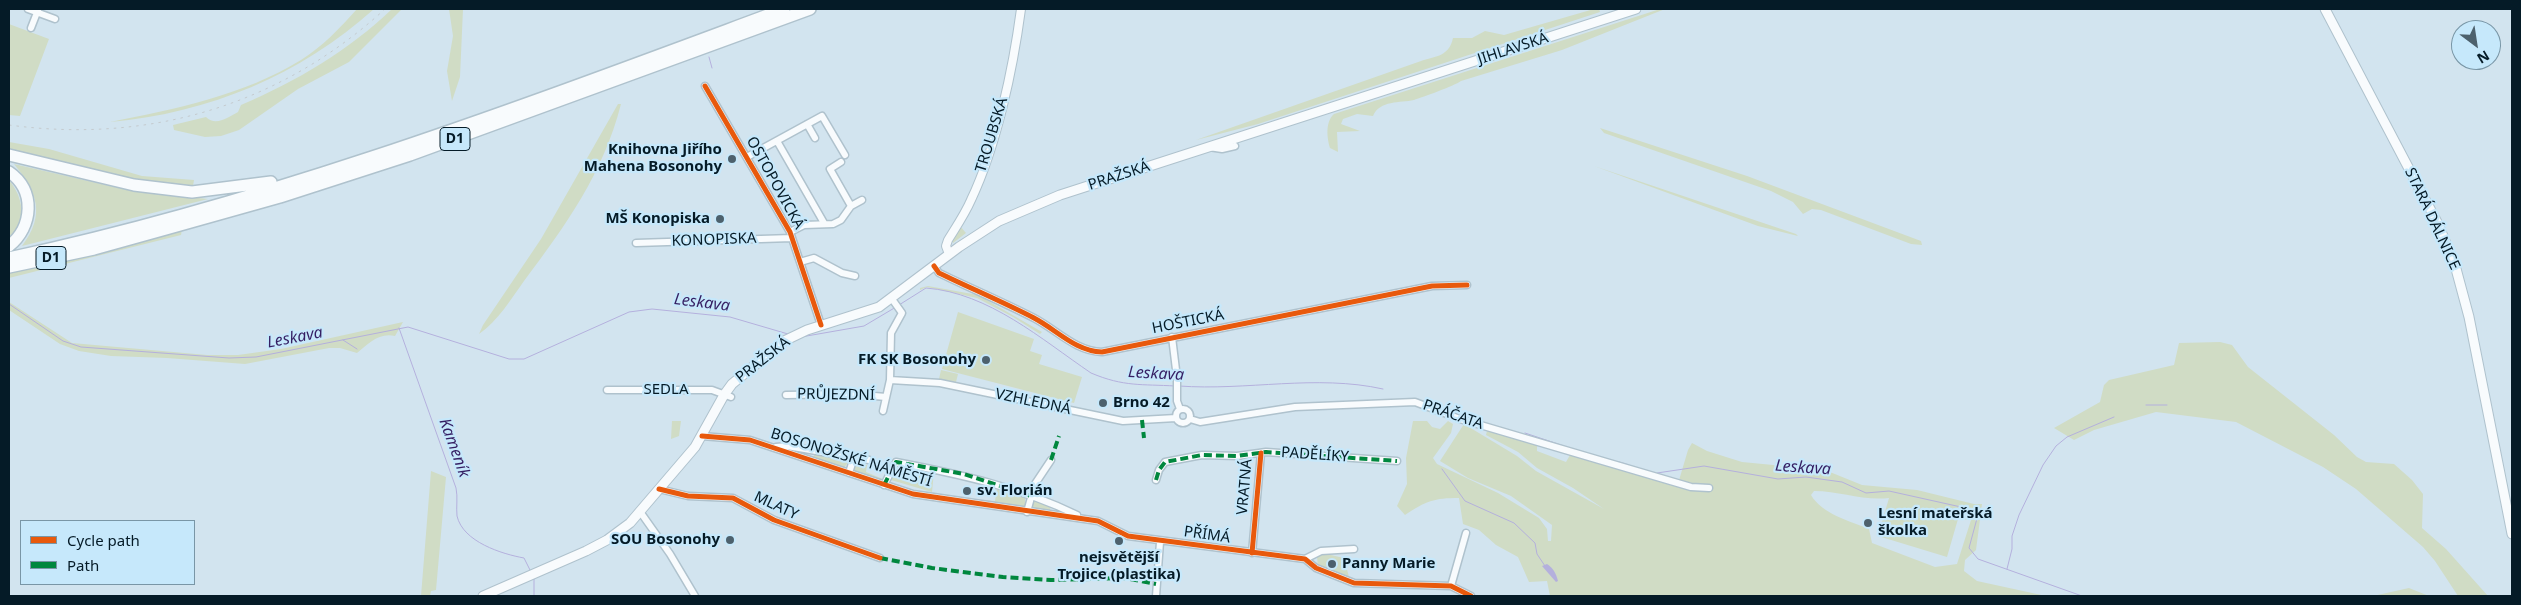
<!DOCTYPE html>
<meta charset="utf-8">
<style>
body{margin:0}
#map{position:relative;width:2521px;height:605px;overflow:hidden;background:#d2e4ef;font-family:"Noto Sans",sans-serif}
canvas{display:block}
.frame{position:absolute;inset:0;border:10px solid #051b27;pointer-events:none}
.legend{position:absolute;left:20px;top:520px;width:175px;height:65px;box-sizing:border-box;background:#c6e8fb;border:1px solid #7996a6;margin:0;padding:6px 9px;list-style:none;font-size:15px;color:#051b27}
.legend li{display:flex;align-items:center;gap:10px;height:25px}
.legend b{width:25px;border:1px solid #7996a6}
.north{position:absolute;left:2451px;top:20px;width:50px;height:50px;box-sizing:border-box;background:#c6e8fb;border:1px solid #7996a6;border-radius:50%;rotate:149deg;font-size:14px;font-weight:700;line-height:20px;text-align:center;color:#051b27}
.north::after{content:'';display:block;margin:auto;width:18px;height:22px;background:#4d616d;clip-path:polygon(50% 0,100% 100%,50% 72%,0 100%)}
</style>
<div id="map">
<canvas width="2521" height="605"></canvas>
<div class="frame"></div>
<ul class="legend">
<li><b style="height:6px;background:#e8590c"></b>Cycle path</li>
<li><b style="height:6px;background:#00873e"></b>Path</li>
</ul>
<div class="north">N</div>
</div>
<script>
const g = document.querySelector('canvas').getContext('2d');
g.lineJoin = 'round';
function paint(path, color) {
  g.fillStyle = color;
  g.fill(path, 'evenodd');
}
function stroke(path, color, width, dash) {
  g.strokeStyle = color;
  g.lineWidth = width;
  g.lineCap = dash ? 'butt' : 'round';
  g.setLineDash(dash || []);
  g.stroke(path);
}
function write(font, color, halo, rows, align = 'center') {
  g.font = font + ' "Noto Sans",sans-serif';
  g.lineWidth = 4.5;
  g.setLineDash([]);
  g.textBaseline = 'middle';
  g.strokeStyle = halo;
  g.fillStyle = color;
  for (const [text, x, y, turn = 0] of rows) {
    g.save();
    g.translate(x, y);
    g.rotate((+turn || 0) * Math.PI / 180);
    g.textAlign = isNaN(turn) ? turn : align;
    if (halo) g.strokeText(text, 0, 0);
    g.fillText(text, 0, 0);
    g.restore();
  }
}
paint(new Path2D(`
 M357,9H374C300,75 210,113 110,122C176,109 244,95 301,60C322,47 341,27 357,9Z
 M392,9H402L349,62L298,89L239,130L221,136L205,137L174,130L173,125L206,117C216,127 228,117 238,112L241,105C297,81 348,51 392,9Z
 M449,9H463L460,77L452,101L447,71L453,36Z
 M1594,9H1599L1600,12L1258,124L1196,140L1421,61C1437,56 1449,56 1453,38H1472L1485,31L1504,35Z
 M1660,9H1665L1562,50L1461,81C1454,86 1423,97 1414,100C1400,103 1380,100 1373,116L1357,114L1343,119L1341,124L1360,131L1337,132L1338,152L1330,148C1327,138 1325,122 1334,114Z
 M9,24L49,39L20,116L9,115Z
 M618,104H621C603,174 566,225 524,281C511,299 498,321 479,334L483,325L541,239Z
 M1600,128L1747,176L1921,241L1922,245L1911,244L1821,210L1812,209L1803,214L1793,202L1771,191L1604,133Z
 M9,142L49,149L142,176L194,180L192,192L9,155Z
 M14,164L132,191L208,199L22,246C46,214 37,192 14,164Z
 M1594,166L1796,234L1798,236L1758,226Z
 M9,180C23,197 28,221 9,237Z
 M183,224L181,235L9,278V273Z
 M959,225L966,233L953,243L952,240Z
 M928,286L978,295L1042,332L1040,334L1013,317L977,298L927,287L920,290V288Z
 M9,302L72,343L207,355H238L281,349L403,322L395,336C379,332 368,344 357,353L340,348H329L245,364L167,358L111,356L79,351L60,344L9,310Z
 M958,312L1034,339L1030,351L1042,355L1039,364L1082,377L1074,403L942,369Z
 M2220,342L2232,345L2248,367L2334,435L2357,457L2366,462L2394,464L2412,480L2423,494L2422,528L2446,549L2488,596H2458L2435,561L2423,547L2356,489L2323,467L2236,422L2156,412L2094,430L2074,440L2054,428L2100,402L2104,385L2109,380L2174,365L2179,343Z
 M941,370L958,374L956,382L939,379Z
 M672,421H681L679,436L671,439Z
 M1413,421H1427L1432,427L1440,429L1448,421L1453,424L1451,433L1433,458L1437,464L1498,493L1539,518L1547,529L1548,541H1551L1552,525L1511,496L1468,478L1440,461L1464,424L1517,456L1536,471L1604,509L1573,488L1537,468L1518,452L1486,435L1487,431L1531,441L1537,446V451L1566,462L1570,455L1677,487L1688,450L1692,443L1707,451L1742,462L1825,470L1862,485L1917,490L1974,504H1982L1976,550L1965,560L1964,571L1977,581L2046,596H1550L1547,581L1529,582L1518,557L1496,545L1479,530L1463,524L1459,498C1434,498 1426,501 1405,515L1397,506L1407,484L1406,458ZM1814,491C1840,491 1863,501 1889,498L1878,536L1947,557L1958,519L1971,520L1957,564L1935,567L1872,543L1869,529C1850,521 1822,514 1811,495Z
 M814,453L849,458L850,460L843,469L814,459Z
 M859,464L867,465L866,472L883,479L882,481L852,470Z
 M899,465L934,471L932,492L891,480Z
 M431,471L446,477L436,590L431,591L430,596H421Z
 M997,488L1025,496V506L1022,508L983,503L984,500L995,501Z
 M1034,500L1051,507L1049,512L1031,510Z
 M1322,553L1344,558L1349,577L1318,566L1317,557Z
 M2409,588L2429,596H2373Z`), '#d0dcc5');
paint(new Path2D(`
 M1547,564C1553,568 1556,573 1558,581L1556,582L1542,566Z`), '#b4b0dd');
stroke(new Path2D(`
 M709,57L712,68
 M9,304L63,341L81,347L229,358L256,357L408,327L509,359H524L629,312L652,309L730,317L788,334
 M899,305L926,288C989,293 1041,339 1091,373C1124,387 1142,384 1175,386
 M399,328L456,488C458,497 456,507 457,516C463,542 502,554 524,558L530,570
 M801,337L864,326L896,307
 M343,340L357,349
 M1179,386C1247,391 1316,374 1383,389
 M2146,405H2167
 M1525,433L1564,446
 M1619,462L1629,465
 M1442,469L1465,501L1514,523L1535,543L1537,554L1545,566
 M1657,473L1704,466L1778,479L1806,477L1842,482L1866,493L1889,491L1979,511L1969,548L1978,559L2082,596
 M2007,569L2012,549V536L2019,515L2043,465L2056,446L2067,437L2114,417
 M534,596V579`), '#b4b0dd', 1);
const minor = new Path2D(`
 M28,9L55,19
 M31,28L38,10
 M705,86L790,232L821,325
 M807,124L815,138
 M777,141L824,223
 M1209,147L1222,149L1235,146
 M747,157L822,116L845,155
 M841,162L830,169L851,206
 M790,232L804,225L833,224L841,220L851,206L862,200
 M636,243L792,238
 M800,262L814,258L842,273L855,276
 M934,266L939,273C970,288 1003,302 1034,318C1057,330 1075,351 1102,352L1432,286L1467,285
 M1172,337L1177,378V401L1180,409
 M890,380L940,383L1123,421L1176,418
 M607,390H712L731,397
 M786,395L851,394L886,397
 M1176 416a7 7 0 1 1 14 0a7 7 0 1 1-14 0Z
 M883,411L890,380L891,333L902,313L892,299
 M1190,419L1200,422L1295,407L1415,402L1460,419L1691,487L1709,488
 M702,436L750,440L913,494L1098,521L1128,536L1305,559L1321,551L1354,549
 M776,447L787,446L869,460
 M849,473L854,457
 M1156,480L1159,470L1165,462L1202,455L1237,456L1266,452L1397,461
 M1035,484L1051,460
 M884,485L896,462C958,474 1020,487 1077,515
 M659,489L688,496L733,498L774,520L880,558
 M1027,512L1032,494
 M641,513L670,554L695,596
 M1252,553L1261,453
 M1305,559L1316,568L1354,583L1451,586L1471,596
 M1451,586L1466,533
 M1156,596L1160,542`);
const tertiary = new Path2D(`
 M949,254L946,246L948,240C956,227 965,214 971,200C997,145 1013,69 1021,9`);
const secondary = new Path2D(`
 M2325,9L2438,224L2455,265L2469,317L2512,534
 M483,596L586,551L607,540L630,523L695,447L724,395L732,384L784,341L807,330L879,307L959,247L999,221L1060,195L1636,9`);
const motorway = new Path2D(`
 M9,155L134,185L192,192L271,182
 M9,172C36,190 33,227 9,246
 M9,258C275,201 530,103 784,9
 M9,267L94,249L166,229L280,197L410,155L810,9`);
stroke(minor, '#afc2cd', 9);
stroke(tertiary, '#afc2cd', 10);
stroke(secondary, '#afc2cd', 11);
stroke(motorway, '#afc2cd', 14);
stroke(minor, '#f8fbfd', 6);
stroke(tertiary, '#f8fbfd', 8);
stroke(secondary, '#f8fbfd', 9);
stroke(motorway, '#f8fbfd', 11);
stroke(new Path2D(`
 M9,125C150,144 280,105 385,9`), '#c4cace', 1, [2.5, 5]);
stroke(new Path2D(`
 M1142,420L1144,438
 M1051,460L1059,436
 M1156,480L1159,470L1165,462L1202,455L1237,456L1266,452L1397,461
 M884,485L896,462L964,474L1031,496
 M880,558L932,568L1003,577L1051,580L1125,578L1156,584`), '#00873e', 4, [8, 4]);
stroke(new Path2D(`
 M705,86L790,232L821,325
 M934,266L939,273C970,288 1003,302 1034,318C1057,330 1075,351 1102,352L1432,286L1467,285
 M702,436L750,440L913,494L1098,521L1128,536L1305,559L1316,568L1354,583L1451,586L1471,596
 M659,489L688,496L733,498L774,520L880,558
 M1252,553L1261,453`), '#e8590c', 5);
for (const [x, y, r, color] of [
 [732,159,5,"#4d616d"],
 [720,219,5,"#4d616d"],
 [986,360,5,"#4d616d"],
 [1103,403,5,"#4d616d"],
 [967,491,5,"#4d616d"],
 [1868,523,5,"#4d616d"],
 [730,540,5,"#4d616d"],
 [1119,541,5,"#4d616d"],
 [1332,564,5,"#4d616d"]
]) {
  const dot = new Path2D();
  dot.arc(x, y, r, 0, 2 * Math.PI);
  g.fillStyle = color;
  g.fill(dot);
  stroke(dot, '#c6e8fb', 2);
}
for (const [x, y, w] of [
 [455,139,30],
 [51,258,30]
]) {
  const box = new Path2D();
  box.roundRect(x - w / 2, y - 11.5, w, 23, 4);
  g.fillStyle = '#c6e8fb';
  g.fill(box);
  stroke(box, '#051b27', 1);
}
write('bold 14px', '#051b27', null, [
 ["D1",455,139],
 ["D1",51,258]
]);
write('15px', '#051b27', '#c6e8fb', [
 ["JIHLAVSKÁ",1513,49,-18],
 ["TROUBSKÁ",992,135,-73],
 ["PRAŽSKÁ",1119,176,-18],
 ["OSTOPOVICKÁ",775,183,61],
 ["STARÁ DÁLNICE",2432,219,65],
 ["KONOPISKA",714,240,-2],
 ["HOŠTICKÁ",1188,322,-11],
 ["PRAŽSKÁ",763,360,-38],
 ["SEDLA",666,390],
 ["PRŮJEZDNÍ",836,395,1],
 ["VZHLEDNÁ",1033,402,12],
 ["PRÁČATA",1453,415,19],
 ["PADĚLÍKY",1315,455,4],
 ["BOSONOŽSKÉ NÁMĚSTÍ",851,458,17],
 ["VRATNÁ",1245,487,-85],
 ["MLATY",776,506,25],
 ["PŘÍMÁ",1207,535,8]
]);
write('bold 15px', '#051b27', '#c6e8fb', [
 ["Knihovna Jiřího",722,150],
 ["Mahena Bosonohy",722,167],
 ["MŠ Konopiska",710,219],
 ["FK SK Bosonohy",976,360],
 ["Brno 42",1113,403,"left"],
 ["sv. Florián",977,491,"left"],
 ["Lesní mateřská",1878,514,"left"],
 ["školka",1878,531,"left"],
 ["SOU Bosonohy",720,540],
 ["nejsvětější",1119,558,"center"],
 ["Trojice (plastika)",1119,575,"center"],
 ["Panny Marie",1342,564,"left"]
], 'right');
write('italic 16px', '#351f63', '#c6e8fb', [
 ["Leskava",702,303,7],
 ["Leskava",295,338,-11],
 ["Leskava",1156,374,3],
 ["Kameník",454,448,70],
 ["Leskava",1803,468,4]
]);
</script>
